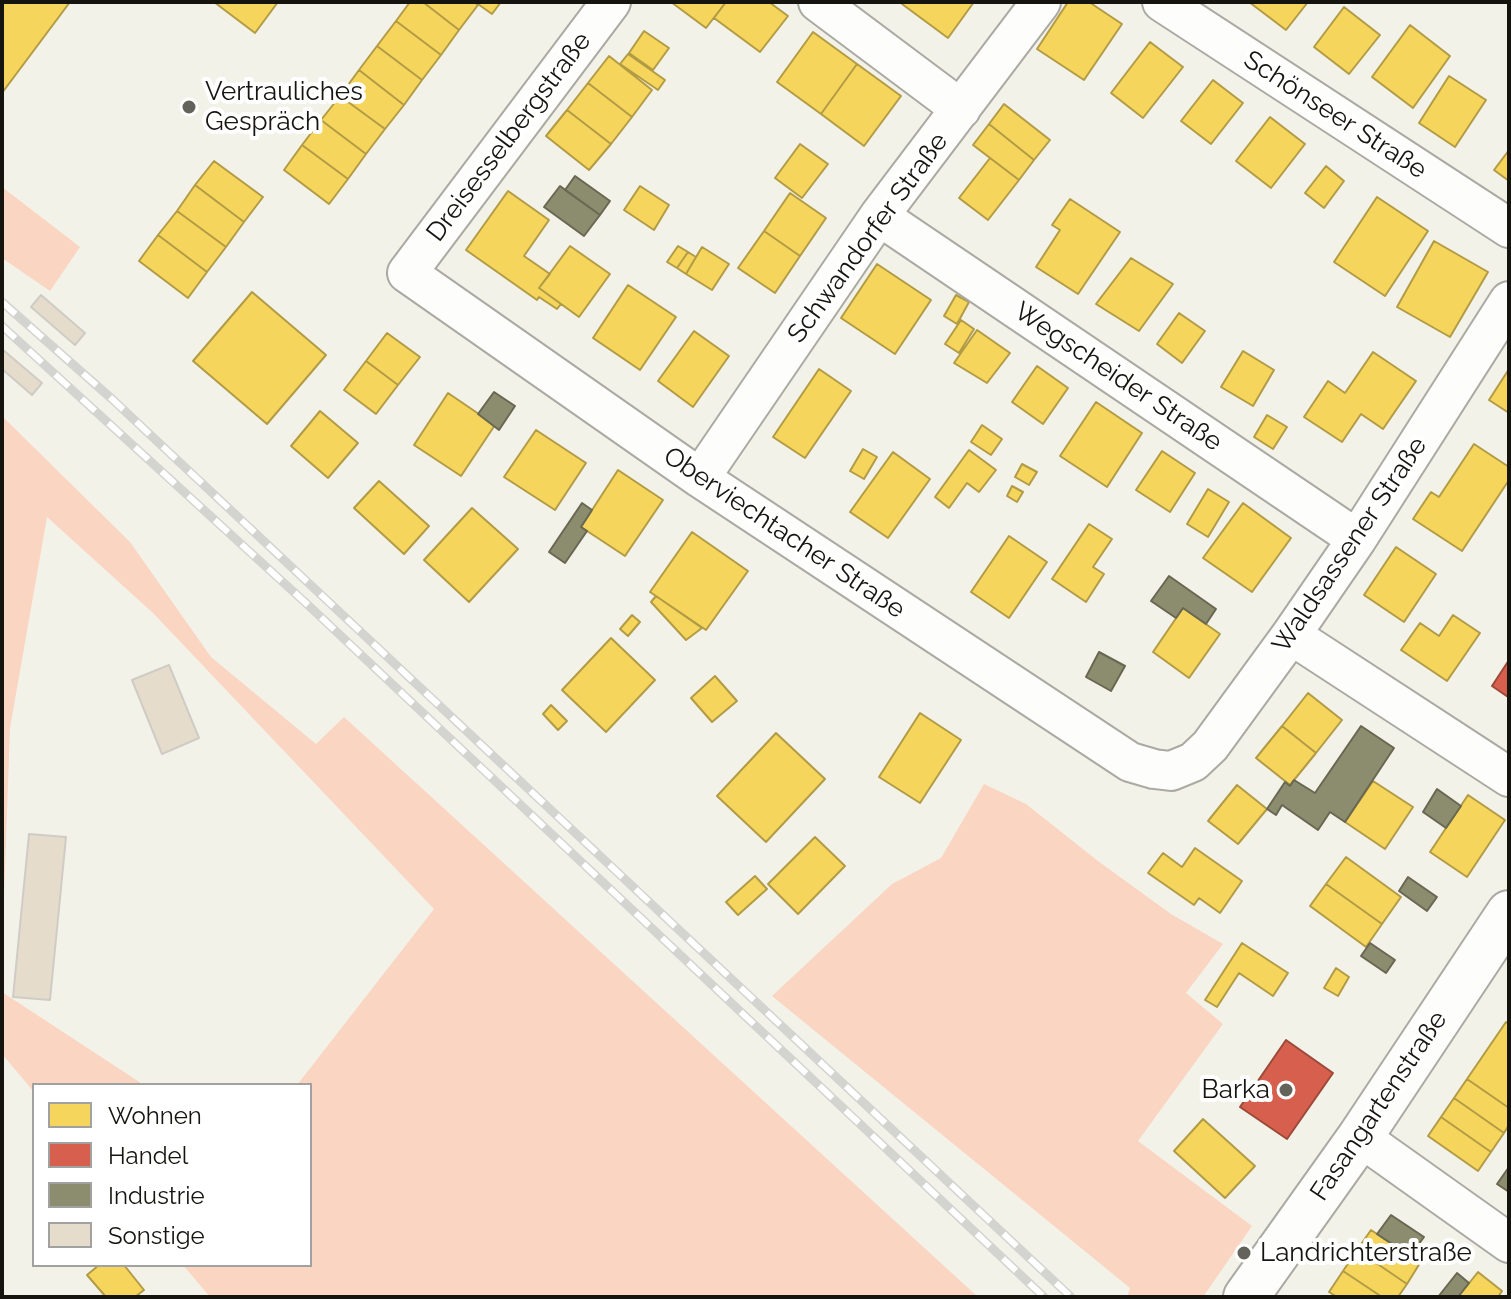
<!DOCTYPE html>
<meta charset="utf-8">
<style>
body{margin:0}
#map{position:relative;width:1511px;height:1299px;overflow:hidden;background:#f3f2e9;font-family:Raleway,sans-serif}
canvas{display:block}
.frame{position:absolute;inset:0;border:4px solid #15140f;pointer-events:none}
.legend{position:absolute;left:32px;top:1083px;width:280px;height:184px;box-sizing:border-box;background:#fff;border:2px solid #a1a19f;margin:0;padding:10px 14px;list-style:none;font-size:24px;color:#15140f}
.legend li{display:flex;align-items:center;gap:16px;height:40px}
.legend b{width:40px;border:2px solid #a1a19f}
</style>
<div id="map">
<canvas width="1511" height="1299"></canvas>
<div class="frame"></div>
<ul class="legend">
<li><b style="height:22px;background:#f6d55c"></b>Wohnen</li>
<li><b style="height:22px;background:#d6604d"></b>Handel</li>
<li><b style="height:22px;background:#8c8c6e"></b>Industrie</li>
<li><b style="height:22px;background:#e5dccc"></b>Sonstige</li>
</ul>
</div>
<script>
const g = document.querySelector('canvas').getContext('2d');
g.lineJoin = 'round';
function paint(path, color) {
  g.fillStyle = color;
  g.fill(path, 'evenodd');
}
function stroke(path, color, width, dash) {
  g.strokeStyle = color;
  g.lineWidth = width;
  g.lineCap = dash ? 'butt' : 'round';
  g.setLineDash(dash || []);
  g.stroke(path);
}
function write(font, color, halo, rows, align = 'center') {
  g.font = font + ' Raleway,sans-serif';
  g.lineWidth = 8;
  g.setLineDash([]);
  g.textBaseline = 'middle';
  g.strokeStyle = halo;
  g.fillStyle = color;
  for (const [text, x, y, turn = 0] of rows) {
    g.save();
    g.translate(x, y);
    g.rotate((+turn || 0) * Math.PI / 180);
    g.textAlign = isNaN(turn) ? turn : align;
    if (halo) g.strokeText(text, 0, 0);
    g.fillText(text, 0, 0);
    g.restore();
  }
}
paint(new Path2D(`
 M2,187L80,247L50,291L2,258Z
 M2,416L130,542L211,657L316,744L344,717L978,1297H210L183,1265H310V1085H297L434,909L153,613L47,517L10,728L2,954Z
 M984,784L1026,804L1098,861L1171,914L1223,944L1186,993L1223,1024L1138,1141L1252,1226L1203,1297H1127L1130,1288L772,996L892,884L941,858Z
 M2,992L144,1085H34V1092L2,1054Z`), '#fad5c1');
const homes = new Path2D(`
 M2,2H70L2,93Z
 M214,2H278L255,33Z
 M410,2H423L459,30L441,55L396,21Z
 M423,2H474L478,5L459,30Z
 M475,2H501L492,14Z
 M671,2H726L706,28Z
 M726,2H769L788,16L760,52L714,18Z
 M904,2H974L948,38L902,4Z
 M1068,2H1089L1122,24L1084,80L1037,49Z
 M1249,2H1308L1286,30Z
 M1344,7L1380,35L1349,74L1314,47Z
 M396,21L441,55L422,80L377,46Z
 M1410,25L1450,56L1413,108L1372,77Z
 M644,31L669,48L653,70L629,53Z
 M813,32L857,64L821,114L777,82Z
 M1150,42L1183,67L1143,118L1111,93Z
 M377,46L422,80L404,105L359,70Z
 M628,54L665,80L658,90L620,64Z
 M609,56L652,90L632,117L588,83Z
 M857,64L901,96L864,146L821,114Z
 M359,70L404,105L385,129L340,96Z
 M1449,76L1486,100L1455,147L1419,123Z
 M1213,80L1243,103L1211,144L1181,121Z
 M588,83L632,117L611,144L567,110Z
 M340,96L385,129L366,154L321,120Z
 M1004,104L1050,140L1034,160L989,124Z
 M567,110L611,144L589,170L546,136Z
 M1270,117L1305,144L1271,188L1236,161Z
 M321,120L366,154L348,179L302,145Z
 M989,124L1034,160L1019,180L973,145Z
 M800,144L828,164L802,198L775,178Z
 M302,145L348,179L329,204L284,170Z
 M1509,150V181L1494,170Z
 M990,158L1019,180L988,220L959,198Z
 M214,161L263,197L244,222L195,185Z
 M1326,166L1344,181L1324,208L1305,193Z
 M195,185L244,222L226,247L177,211Z
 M640,186L669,205L654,230L624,210Z
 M508,191L549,220L524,256L550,274L539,288L561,304L557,309L539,297L537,300L466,250Z
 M790,193L826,218L800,256L764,231Z
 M1377,197L1428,231L1385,296L1334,262Z
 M1070,199L1120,232L1078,294L1036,267L1060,230L1052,225Z
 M177,211L226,247L207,272L158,235Z
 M764,231L800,256L775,293L738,268Z
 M158,235L207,272L188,298L139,261Z
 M1434,241L1488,272L1450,337L1397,307Z
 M570,246L610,274L579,317L539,288Z
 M678,246L688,252L677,268L667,262Z
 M702,247L729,264L712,290L686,274Z
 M688,252L696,257L686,274L677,268Z
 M1131,258L1173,284L1139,331L1096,304Z
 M877,264L931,300L895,354L841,318Z
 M628,285L676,317L640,370L593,338Z
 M252,292L326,355L267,424L193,361Z
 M956,295L969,302L957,324L944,316Z
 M1179,313L1205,331L1182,363L1157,344Z
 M961,320L974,329L959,353L945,344Z
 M977,330L1010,353L987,383L954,363Z
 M694,331L729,356L693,407L658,381Z
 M387,333L420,357L398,385L366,361Z
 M1243,351L1274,370L1253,406L1221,387Z
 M1373,352L1416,381L1383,429L1361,414L1342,442L1304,417L1328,381L1345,393Z
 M366,361L398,385L376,414L344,390Z
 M1037,366L1068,388L1043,424L1012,402Z
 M819,369L851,391L805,458L773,437Z
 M1509,369V413L1489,400Z
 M448,393L495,425L461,476L414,445Z
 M1096,402L1142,433L1107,487L1060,456Z
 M320,411L358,443L328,478L291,446Z
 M1267,415L1287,427L1273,449L1254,437Z
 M982,425L1002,439L991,455L971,442Z
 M536,430L586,463L555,510L504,477Z
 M1474,444L1509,467V480L1462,551L1413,519L1431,492L1439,497Z
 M863,449L877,457L864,479L850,471Z
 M969,450L996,470L979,492L967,483L949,508L935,497Z
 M1162,451L1195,473L1170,512L1136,490Z
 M893,452L930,479L888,538L850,512Z
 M1022,464L1037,472L1029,485L1015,477Z
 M618,470L663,500L625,556L581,527Z
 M379,481L429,526L404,554L354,508Z
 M1012,486L1023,492L1017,502L1007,496Z
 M1208,489L1229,502L1208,537L1187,524Z
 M1243,503L1291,538L1252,592L1203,558Z
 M472,508L518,549L469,602L424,560Z
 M1089,524L1112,539L1093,567L1104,574L1086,602L1052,579Z
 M692,532L748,571L706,630L650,592Z
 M1009,536L1047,562L1009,618L971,592Z
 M1396,547L1436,574L1404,622L1364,595Z
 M656,596L702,628L686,640L651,602Z
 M1183,608L1220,634L1189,678L1153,652Z
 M632,615L640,622L628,636L620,629Z
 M1453,615L1480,633L1447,681L1401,650L1420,623L1439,636Z
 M611,638L655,680L606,732L562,690Z
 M715,676L737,701L712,722L691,698Z
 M1308,693L1342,720L1316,753L1282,726Z
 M551,705L567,721L558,730L543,714Z
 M920,713L961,740L920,803L879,777Z
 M1282,726L1316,753L1290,785L1256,758Z
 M776,733L825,779L766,842L717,796Z
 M1373,781L1413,807L1385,849L1345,822Z
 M1237,785L1267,809L1238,844L1208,821Z
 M1468,795L1505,820L1467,877L1430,852Z
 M815,837L845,866L798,914L768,884Z
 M1195,848L1242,881L1220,913L1199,898L1194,905L1148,873L1163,853L1182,867Z
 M1346,857L1401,897L1382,924L1326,884Z
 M755,876L767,889L738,915L726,902Z
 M1326,884L1382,924L1366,947L1310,906Z
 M1242,943L1288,973L1273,996L1239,973L1217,1007L1205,1000Z
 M1336,968L1349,977L1338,996L1324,988Z
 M1506,1022L1509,1024V1108L1467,1079Z
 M1467,1079L1509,1108V1125L1504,1133L1454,1098Z
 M1454,1098L1504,1133L1491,1152L1441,1117Z
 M1441,1117L1491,1152L1478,1171L1428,1136Z
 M1203,1119L1255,1166L1225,1198L1174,1151Z
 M1371,1230L1420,1263L1407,1284L1357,1250Z
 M1357,1250L1407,1284L1398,1297H1382L1343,1271Z
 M99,1265H124L144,1290L135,1297H106L87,1275Z
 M1343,1271L1382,1297H1337L1329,1292Z
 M1478,1272L1502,1291L1498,1297H1458Z`);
paint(homes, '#f6d55c');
stroke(homes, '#b29b45', 2);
const shops = new Path2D(`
 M1509,660V695L1508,697L1492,686Z
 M1286,1040L1333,1073L1287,1139L1240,1107Z`);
paint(shops, '#d6604d');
stroke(shops, '#9c493a', 2);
const industry = new Path2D(`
 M575,176L610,201L600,215L565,190Z
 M560,186L600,215L584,236L544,207Z
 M494,392L515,406L499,430L478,414Z
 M582,503L592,510L581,527L587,531L565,563L549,552Z
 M1169,576L1216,609L1206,624L1183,608L1176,618L1151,601Z
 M1099,652L1125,666L1111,691L1086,677Z
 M1361,726L1394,748L1345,822L1330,812L1318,830L1282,805L1276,815L1267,809L1285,782L1290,786L1294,780L1315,793Z
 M1437,789L1461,806L1446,828L1423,812Z
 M1408,877L1437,897L1427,911L1399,891Z
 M1370,943L1395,960L1386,973L1361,956Z
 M1509,1167V1192L1497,1184Z
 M1391,1215L1424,1237L1410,1256L1377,1234Z
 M1457,1273L1469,1283L1458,1297H1438Z`);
paint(industry, '#8c8c6e');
stroke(industry, '#686852', 2);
const building = new Path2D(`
 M41,295L85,333L75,345L31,307Z
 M2,349L42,383L32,395L2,369Z
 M169,665L199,738L162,754L132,680Z
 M29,834L66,837L50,1000L13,997Z`);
paint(building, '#e5dccc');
stroke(building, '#ceccc5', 2);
const minor = new Path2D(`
 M611,2L407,273L700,478L1130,762L1154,769L1171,771L1193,762L1210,746L1291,635L1357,539L1509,301
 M818,2L961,109
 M1162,2L1509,228
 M879,216L1357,539
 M700,478L879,216L1041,2
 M1291,635L1509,777
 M1360,1137L1509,1243`);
const tertiary = new Path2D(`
 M1246,1297L1360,1137L1509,913`);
stroke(minor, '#aaa9a2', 42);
stroke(tertiary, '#aaa9a2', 48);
stroke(minor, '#fdfdfc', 38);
stroke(tertiary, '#fdfdfc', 44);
const rail = new Path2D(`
 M2,302L112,399L1071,1297
 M2,326L308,605L1044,1297`);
stroke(rail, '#d3d3d0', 9);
stroke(rail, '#fff', 6, [18]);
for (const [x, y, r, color] of [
 [189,107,8,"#63625b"],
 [1286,1090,8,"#63625b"],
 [1244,1253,8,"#63625b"]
]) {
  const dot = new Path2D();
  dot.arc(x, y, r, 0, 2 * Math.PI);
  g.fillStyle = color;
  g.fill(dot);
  stroke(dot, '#fff', 3);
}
write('26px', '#15140f', '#fff', [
 ["Vertrauliches",205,92],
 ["Gespräch",205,122],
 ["Barka",1270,1090,"right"],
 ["Landrichterstraße",1260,1253]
], 'left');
write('26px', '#15140f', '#fff', [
 ["Schönseer Straße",1335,115,33],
 ["Dreisesselbergstraße",509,137,-53],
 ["Schwandorfer Straße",868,238,-54],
 ["Wegscheider Straße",1118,377,34],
 ["Oberviechtacher Straße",784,533,34],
 ["Waldsassener Straße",1350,545,-56],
 ["Fasangartenstraße",1379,1106,-56]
]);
</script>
